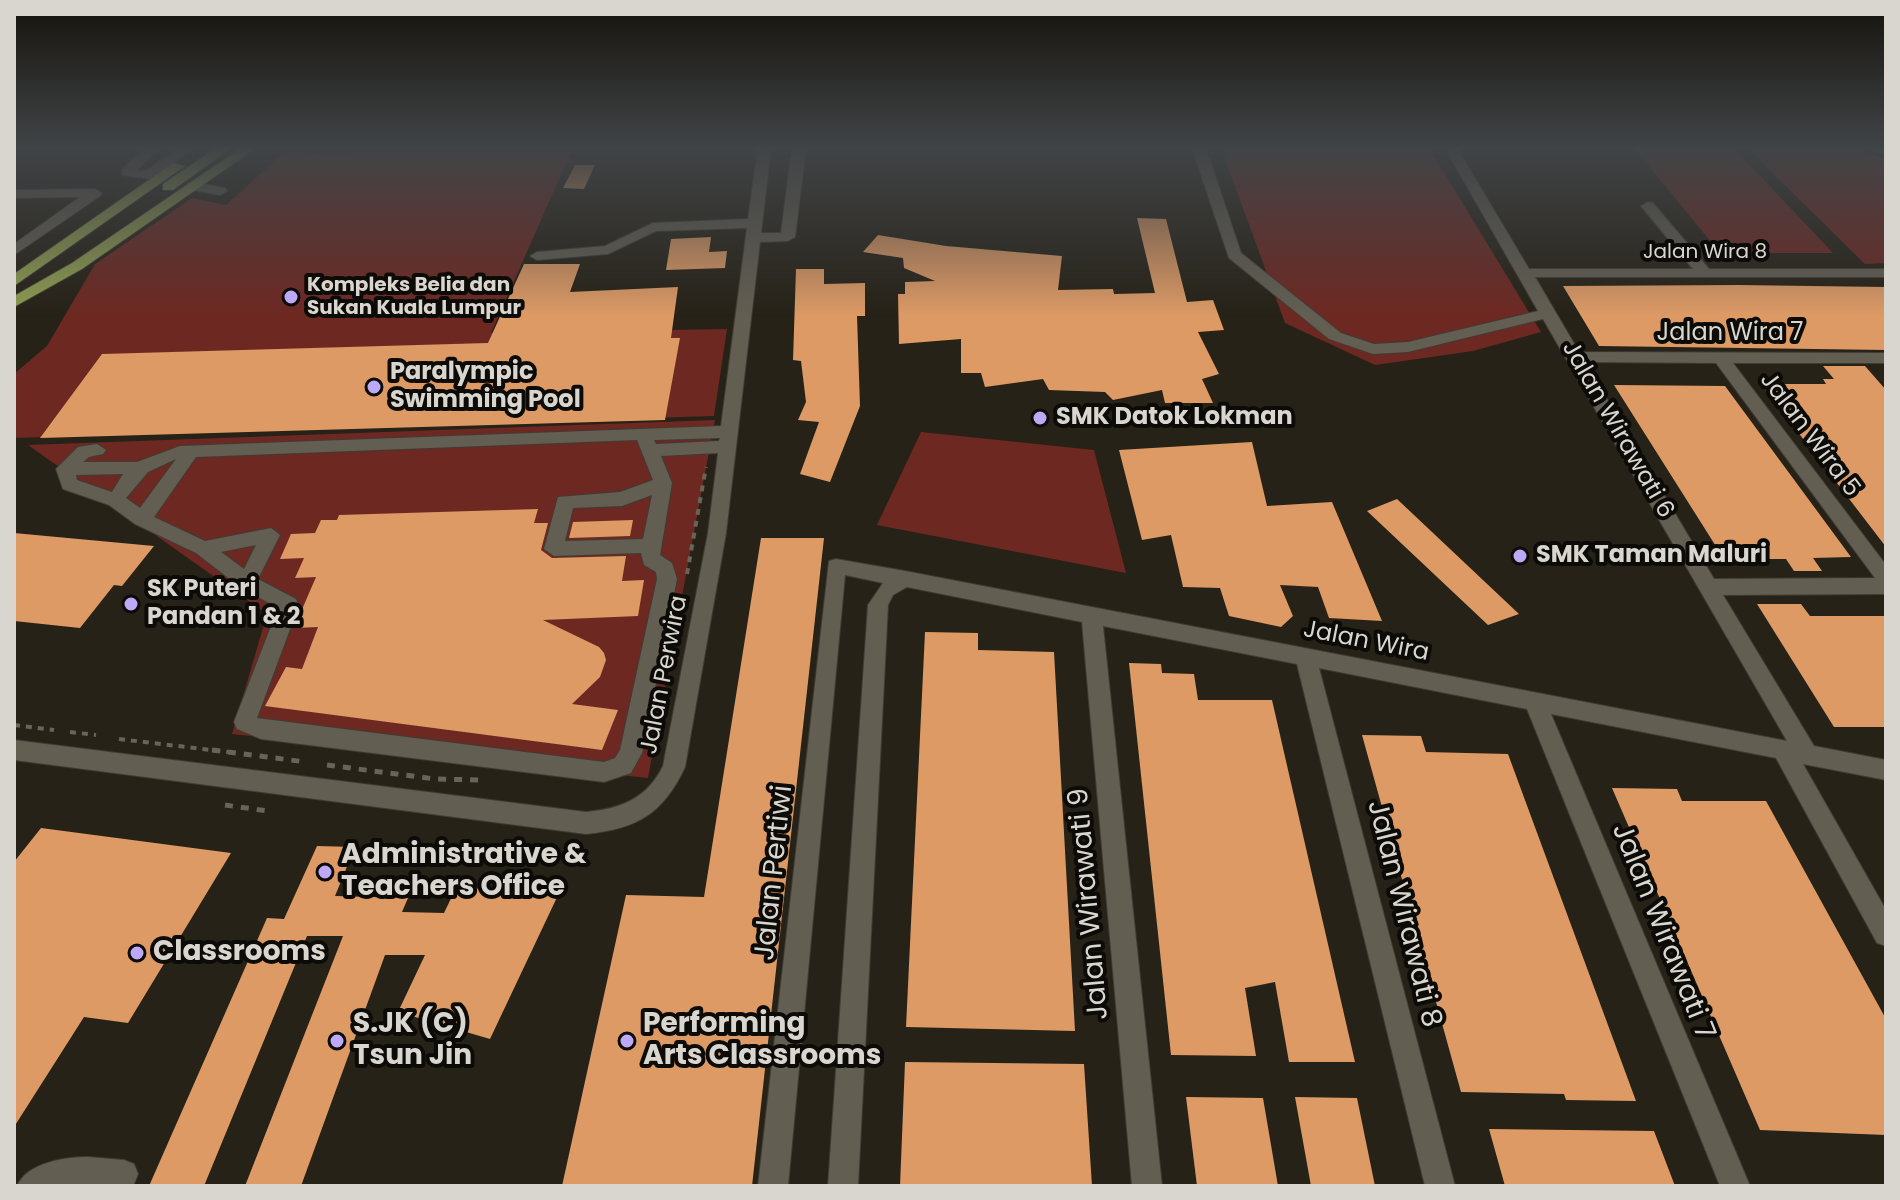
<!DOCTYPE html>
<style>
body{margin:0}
#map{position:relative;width:1900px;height:1200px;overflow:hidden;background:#262217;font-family:Poppins,sans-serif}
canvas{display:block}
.frame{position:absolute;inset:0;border:16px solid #d9d6cf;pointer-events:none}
</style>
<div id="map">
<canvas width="1900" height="1200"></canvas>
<div class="frame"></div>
</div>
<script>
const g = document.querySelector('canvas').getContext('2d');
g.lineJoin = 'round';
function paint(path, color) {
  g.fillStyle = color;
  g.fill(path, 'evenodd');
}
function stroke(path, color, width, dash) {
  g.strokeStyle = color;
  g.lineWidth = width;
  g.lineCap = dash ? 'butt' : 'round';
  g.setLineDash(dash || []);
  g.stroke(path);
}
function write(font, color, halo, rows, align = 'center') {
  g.font = font + ' Poppins,sans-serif';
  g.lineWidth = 8;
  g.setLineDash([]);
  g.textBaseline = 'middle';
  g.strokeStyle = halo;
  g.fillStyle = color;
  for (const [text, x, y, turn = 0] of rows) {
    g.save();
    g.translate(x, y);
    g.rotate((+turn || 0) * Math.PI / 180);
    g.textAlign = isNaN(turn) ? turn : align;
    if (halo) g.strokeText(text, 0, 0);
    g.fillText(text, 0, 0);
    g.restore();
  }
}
paint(new Path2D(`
 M1221,148H1429L1541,332L1473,351L1375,365L1285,323Z
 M1634,148H1734L1833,253H1720Z
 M1747,148H1853L1886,159V263L1865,264Z
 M571,152L491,333L727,329L714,416L14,438V374L47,346L95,264L192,198L226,205L283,153Z
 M715,420L648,778L232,734L267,614L28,445Z
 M921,432L1094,450L1126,573L877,525Z`), '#6e2822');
paint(new Path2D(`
 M575,165H595L584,189L563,188Z
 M1137,218L1166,219L1187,302L1213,300L1224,330L1198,332L1219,374L1202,379L1213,403H1165L1162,390L1113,400L1105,392L1049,390L1043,379L985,387L981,373H961V339L899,344L898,294H905V282L935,281L904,268L903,258L863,252L878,235L946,246L1062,256L1058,290L1113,289L1114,294L1155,293Z
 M711,237L709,252L727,251L725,268L666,270L671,239Z
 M524,264H580L570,292L678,287L671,338H680L665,420L40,438L102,354L488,343Z
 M796,269H824V284L865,283V316H857L860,406L830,482L800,474L819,422L798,420L806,402L801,361L793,360Z
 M1738,285L1886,287V350L1599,346L1563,286Z
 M1823,366H1865L1886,390V547L1761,384H1826L1823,379H1834Z
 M1614,385L1725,386L1851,557L1813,558L1822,571H1794L1786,559H1724Z
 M1252,442L1267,506L1332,502L1382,621L1329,618L1318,587L1280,585L1293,616L1281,627L1229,616L1220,588L1183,587L1171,535L1142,540L1119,450Z
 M1397,499L1519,614L1488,625L1367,511Z
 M538,509L534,523H548L541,550L552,558L626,556L622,581L644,580L638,616L543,620L599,647L604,653L606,660L600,677L572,704L618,710L602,750L265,706L286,667L302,669L318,627L294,628L316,577L295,578L304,558L280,559L291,534L315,533L321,520H337L339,515Z
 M633,520L630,536L569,538L573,522Z
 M14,533L154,546L122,586L114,585L80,628L14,621Z
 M761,538H824L752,1186H562L626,895L704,897Z
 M1757,604H1801L1810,616H1886V727H1834Z
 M925,632L978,633V650L1054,652L1075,1031L906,1027Z
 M1129,663L1161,664L1162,673L1194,674L1198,700H1272L1355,1062H1289L1275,982L1245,988L1256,1056L1171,1055Z
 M1362,735L1421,736L1426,752L1508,754L1636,1101L1566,1100L1564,1094L1461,1092Z
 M1612,788L1677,789L1682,801H1766L1886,1019V1135L1760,1130Z
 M41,828L231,853L128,1023L84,1017L14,1127V862Z
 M317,846L355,847L335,896L408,898L402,912L444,913L456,888L560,891L490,1039L398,1012L425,955H385L301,1186H245L343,936H307L204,1186H149L267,918L284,919Z
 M905,1062L1084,1064L1092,1186H900Z
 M1186,1097L1263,1098L1278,1186H1197Z
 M1295,1097L1357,1098L1375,1186H1311Z
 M1489,1129L1654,1131L1675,1186H1505Z`), '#dd9a65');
const minor = new Path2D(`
 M145,148H159L137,170L146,171L178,148H193L160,174L167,178L165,181L122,175V169Z
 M758,148H771L761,233H781L792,148H806L795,237L788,241L760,242L726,533L685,767C663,814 637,829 586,834L14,760V740L586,812C620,809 647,799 663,766L708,533L718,453L661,456L672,483L660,555L672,563L677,579L642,753L631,773L604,782L261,739L237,729L234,722L278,608L240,587L196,553L135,524L109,505L63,489L56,469L78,447L97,444L106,450L103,454L89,457L83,462H137L180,446L721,426L747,228L656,231L608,254L537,260L530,256L537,252L605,246L653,223L748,219ZM720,438L719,441L656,444L654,440ZM637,440L653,480L620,492L558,497L544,549L554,556L641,553L644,565L656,572L657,579L620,750L615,758L604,762L257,718L299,605L296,599L258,579L280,535L271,528L205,541L154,517L196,457ZM176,459L140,508L126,498L148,472ZM123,474L112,492L77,480L76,475ZM652,495L643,539L565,541L573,508L622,506ZM256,545L244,569L221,552Z
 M1192,148H1206L1241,253L1341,333L1374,344L1408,342L1538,311L1445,148H1457L1529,269H1693L1641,206L1648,202L1653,203L1709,269H1886V277H1535L1579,352L1886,353V363H1733L1886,565V594L1723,595L1814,746L1886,760V780L1803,764L1886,910V946L1877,943L1776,758L1551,714L1750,1186H1720L1527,709L1319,668L1455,1186H1425L1297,664L1103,626L1162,1186H1132L1082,622L907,587L893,595L888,605L858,1186H828L868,605L883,583L845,575L788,1186H758L829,561L836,559L905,571L1787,741L1543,319L1408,352L1373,354L1329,339L1229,258ZM1585,362L1716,363L1875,578L1714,579Z
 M1866,148H1886V156Z
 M193,182L225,188L227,191L220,195L188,189V183Z
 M95,189L102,193L100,196L14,255V244L80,197L14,198V190Z
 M88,1157L124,1160L134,1164L138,1174L134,1184L17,1186C27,1163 64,1157 88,1157Z`);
const major = new Path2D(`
 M216,148H231L173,190H163V184Z
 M241,148H256L82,269L14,307V296L72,263Z
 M173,163L185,166L14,286V274Z`);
stroke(minor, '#3f3c34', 2);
stroke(major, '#3f3c34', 2);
stroke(new Path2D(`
 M687,574L706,467
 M14,725L54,730
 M70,732L96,735
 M119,739L228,752`), '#67645a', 4, [6, 6]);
stroke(new Path2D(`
 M212,750L306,762
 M327,765L435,779L484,780
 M225,805L268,811`), '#67645a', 5, [8, 8]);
paint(minor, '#625e52');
paint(major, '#8e9c50');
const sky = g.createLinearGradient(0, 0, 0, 316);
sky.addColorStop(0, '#15130d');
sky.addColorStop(0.47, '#414447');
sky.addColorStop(1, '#41444700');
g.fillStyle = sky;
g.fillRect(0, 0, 1900, 316);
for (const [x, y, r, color] of [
 [291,297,8,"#bda9f5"],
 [374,387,8,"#bda9f5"],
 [1040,418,8,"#bda9f5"],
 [1520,556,8,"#bda9f5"],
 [131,604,8,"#bda9f5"],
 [325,872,8,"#bda9f5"],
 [137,953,8,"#bda9f5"],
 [337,1041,8,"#bda9f5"],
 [627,1041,8,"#bda9f5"]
]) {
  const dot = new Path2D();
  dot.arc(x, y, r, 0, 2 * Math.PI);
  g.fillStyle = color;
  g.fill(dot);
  stroke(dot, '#0d0b07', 3);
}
write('20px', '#d9d6cf', '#0d0b07', [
 ["Jalan Wira 8",1705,253]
]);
write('bold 20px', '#d9d6cf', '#0d0b07', [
 ["Kompleks Belia dan",307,286],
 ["Sukan Kuala Lumpur",307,309]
], 'left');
write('24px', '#d9d6cf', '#0d0b07', [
 ["Jalan Wira 7",1730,334],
 ["Jalan Wirawati 6",1617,430,60],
 ["Jalan Wira 5",1809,435,53],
 ["Jalan Wira",1366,642,11],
 ["Jalan Perwira",665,675,-79]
]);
write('bold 24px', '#d9d6cf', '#0d0b07', [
 ["Paralympic",390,373],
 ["Swimming Pool",390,401],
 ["SMK Datok Lokman",1056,418],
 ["SMK Taman Maluri",1536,556],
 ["SK Puteri",147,590],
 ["Pandan 1 & 2",147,618]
], 'left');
write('bold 28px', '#d9d6cf', '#0d0b07', [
 ["Administrative &",341,856],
 ["Teachers Office",341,888],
 ["Classrooms",153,953],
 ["S.JK (C)",353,1025],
 ["Tsun Jin",353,1057],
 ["Performing",643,1025],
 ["Arts Classrooms",643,1057]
], 'left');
write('28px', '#d9d6cf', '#0d0b07', [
 ["Jalan Pertiwi",775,873,-84],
 ["Jalan Wirawati 9",1090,904,-95],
 ["Jalan Wirawati 8",1403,914,76],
 ["Jalan Wirawati 7",1662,932,68]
]);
</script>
